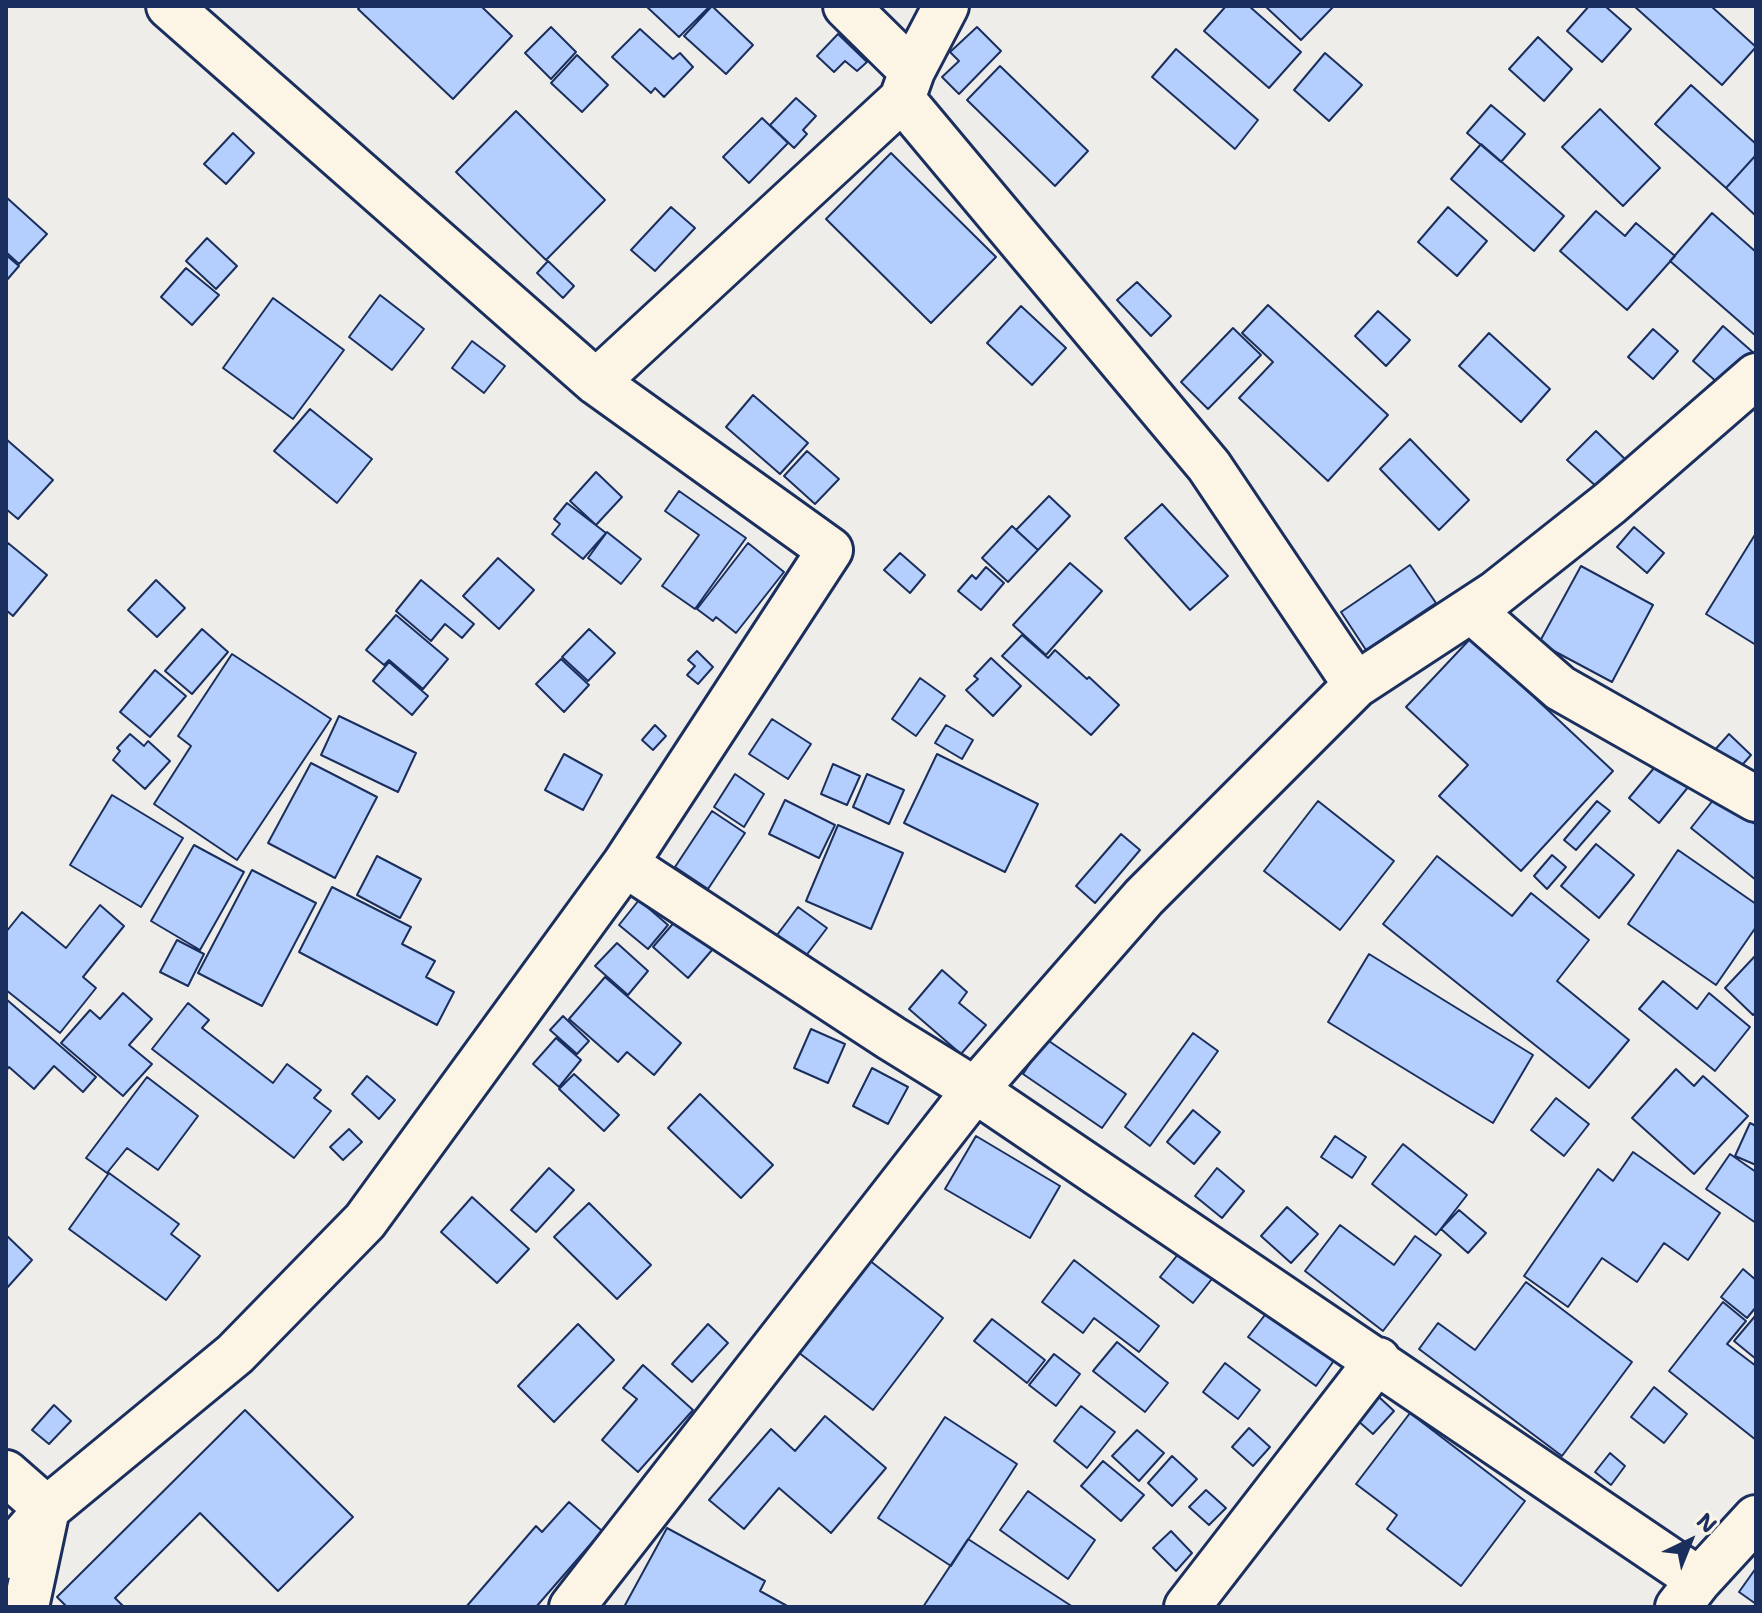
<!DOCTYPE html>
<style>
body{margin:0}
#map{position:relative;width:1762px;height:1613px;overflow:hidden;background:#eeedea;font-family:"Shantell Sans",sans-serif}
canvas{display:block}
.frame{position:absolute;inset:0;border:8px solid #1b2f5e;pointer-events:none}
.north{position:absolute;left:1650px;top:1501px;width:80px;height:80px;-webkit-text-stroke:6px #fcf5e5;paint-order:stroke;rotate:43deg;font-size:22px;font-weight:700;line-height:32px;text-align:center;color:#1b2f5e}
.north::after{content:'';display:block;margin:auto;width:28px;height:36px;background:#1b2f5e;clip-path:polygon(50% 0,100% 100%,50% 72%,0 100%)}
</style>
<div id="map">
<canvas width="1762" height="1613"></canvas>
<div class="frame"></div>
<div class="north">N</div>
</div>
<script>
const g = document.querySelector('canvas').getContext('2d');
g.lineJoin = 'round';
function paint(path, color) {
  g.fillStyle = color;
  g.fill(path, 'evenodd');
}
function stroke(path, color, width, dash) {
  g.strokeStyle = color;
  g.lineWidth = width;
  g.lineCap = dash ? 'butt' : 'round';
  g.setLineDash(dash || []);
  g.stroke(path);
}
const building = new Path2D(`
 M361,6H481L512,36L453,99L358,9Z
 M646,6H710L679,37Z
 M712,6L753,45L726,74L684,36Z
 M1226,6H1249L1301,52L1269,88L1204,31Z
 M1265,6H1334L1301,40Z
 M1589,6H1605L1631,29L1602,62L1567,31Z
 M1634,6H1711L1756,47L1722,85Z
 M551,27L576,52L551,79L525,53Z
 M977,27L1001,51L959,94L942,77L959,61L950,52Z
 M640,29L673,59L680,53L693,67L664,97L655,88L651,93L612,57Z
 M838,34L867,62L857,71L845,61L834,72L817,56Z
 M1538,37L1572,69L1544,101L1509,69Z
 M1176,49L1258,120L1235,149L1152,77Z
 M1325,53L1362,85L1329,121L1294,90Z
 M577,55L608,85L582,112L551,83Z
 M1000,66L1088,151L1055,186L967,100Z
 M1691,85L1756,144V155L1726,188L1655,124Z
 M796,98L816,116L803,130L807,134L794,148L770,125Z
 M1491,105L1525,134L1501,162L1467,133Z
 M1600,109L1660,168L1623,206L1562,147Z
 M516,111L605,200L546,260L456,172Z
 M762,118L788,143L749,183L723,157Z
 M233,133L254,153L226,184L204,164Z
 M1481,144L1564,216L1534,251L1451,179Z
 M891,153L996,257L931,323L826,219Z
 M1756,155V216L1726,188Z
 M6,197L47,234L19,264L6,252Z
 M671,207L695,228L655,271L631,250Z
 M1448,207L1487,241L1457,276L1418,242Z
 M1596,211L1625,236L1636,223L1675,256L1627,310L1560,251Z
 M1712,213L1756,252V336L1670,261Z
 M207,238L237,266L216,289L186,261Z
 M6,255L19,266L6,281Z
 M548,261L574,286L563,298L537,273Z
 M186,268L219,295L192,325L161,297Z
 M1137,282L1171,316L1151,336L1117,300Z
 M380,295L424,329L392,370L349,337Z
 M273,298L344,350L293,419L223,368Z
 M1268,305L1388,415L1328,481L1239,398L1273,362L1242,333Z
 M1021,306L1066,348L1032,385L987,343Z
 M1378,311L1410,340L1386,366L1355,336Z
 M1723,326L1756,355L1727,391L1693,361Z
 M1233,328L1261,355L1208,409L1181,382Z
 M1653,329L1678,351L1653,379L1628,357Z
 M1489,333L1550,389L1521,422L1459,366Z
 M472,341L505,366L484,393L452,368Z
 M753,395L808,443L780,474L726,427Z
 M310,409L372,459L337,503L274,451Z
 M1596,431L1626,460L1598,488L1567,460Z
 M6,439L53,480L18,519L6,509Z
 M1410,439L1469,500L1439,530L1380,469Z
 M807,451L839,479L815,504L784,476Z
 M596,472L622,497L596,525L570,501Z
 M679,491L746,538L695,609L662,586L699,535L665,511Z
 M1049,496L1070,516L1038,550L1016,530Z
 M567,503L606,533L583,559L552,534L560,524L554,519Z
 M1162,504L1228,576L1190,610L1125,538Z
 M1012,526L1038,550L1008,582L982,558Z
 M1634,527L1664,553L1647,573L1617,547Z
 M607,532L641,559L621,584L588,558Z
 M1756,533V645L1706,614Z
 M8,543L47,575L13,616L6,610V546Z
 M748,543L784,572L736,633L716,617L713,621L697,609Z
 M900,553L925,575L910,593L884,570Z
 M498,558L534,590L499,629L463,596Z
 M1070,563L1102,591L1046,655L1013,625Z
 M1410,565L1436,603L1366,650L1341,612Z
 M1581,566L1653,605L1612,682L1539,643Z
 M986,567L1004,583L981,610L958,591L972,575L976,579Z
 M156,580L185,608L157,637L128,610Z
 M421,580L474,624L462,638L445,624L431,641L396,611Z
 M396,615L448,659L423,689L389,660L384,665L366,650Z
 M202,629L228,652L192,694L165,671Z
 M589,629L615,653L588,681L562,657Z
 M1022,635L1048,658L1055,650L1087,679L1089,677L1119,705L1091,735L1002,656Z
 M1471,638L1613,771L1521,871L1439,796L1468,765L1406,707Z
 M697,651L713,667L698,684L687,675L695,666L688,660Z
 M232,654L331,719L237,860L154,804L191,746L178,736Z
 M991,658L1021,686L993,716L966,690L978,679L974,676Z
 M561,659L589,685L564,712L536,684Z
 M389,662L428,696L412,715L373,681Z
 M155,670L186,696L150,737L120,712Z
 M920,678L945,696L916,736L892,719Z
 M339,716L416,753L398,792L321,755Z
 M772,719L811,744L788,779L749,754Z
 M655,725L666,736L653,750L642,740Z
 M946,725L973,740L962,759L935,743Z
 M130,734L144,746L148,741L170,761L145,789L113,760L120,751L117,748Z
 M1729,734L1751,755L1736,772L1713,752Z
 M564,754L602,775L583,810L545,790Z
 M937,754L1038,804L1005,872L904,823Z
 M1659,762L1689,786L1659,823L1629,798Z
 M311,763L377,797L335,878L268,843Z
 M833,764L860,776L847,805L821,794Z
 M735,774L764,794L744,827L714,807Z
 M867,774L904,790L889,824L853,807Z
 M1718,794L1756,825V880L1691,828Z
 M112,795L183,838L141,907L70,865Z
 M785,800L835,825L819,858L769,834Z
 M1318,801L1394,861L1340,930L1264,871Z
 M1597,801L1610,811L1576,850L1564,840Z
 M712,811L745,833L708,889L675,867Z
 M838,825L903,853L871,929L806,901Z
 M1121,834L1140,850L1095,903L1076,886Z
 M1596,844L1634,875L1599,918L1561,886Z
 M194,845L244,872L200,950L151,921Z
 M1678,850L1756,904V927L1716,985L1628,924Z
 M1552,855L1566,867L1547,889L1534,876Z
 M377,856L421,879L400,918L357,895Z
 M1437,856L1512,916L1531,893L1589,940L1557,981L1629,1040L1589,1088L1383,924Z
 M252,870L316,903L262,1006L198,973Z
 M332,887L411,927L402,944L435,961L426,977L454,992L437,1025L299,952Z
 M639,900L668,925L648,949L619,925Z
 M100,905L124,926L83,977L96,988L60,1033L6,990V932L22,912L66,948Z
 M798,907L827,928L805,957L777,935Z
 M677,919L712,950L688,978L653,947Z
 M177,940L204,954L188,986L160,972Z
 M617,943L648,971L628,995L595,966Z
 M1369,954L1533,1055L1493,1123L1328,1022Z
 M1756,955V1012L1753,1015L1725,988Z
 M942,970L967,992L959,1003L986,1025L961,1054L909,1009Z
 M605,977L681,1043L654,1075L627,1052L618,1062L569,1019Z
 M1663,981L1697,1009L1709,993L1750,1027L1715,1071L1639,1009Z
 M123,993L152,1019L129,1045L152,1064L123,1096L61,1043L90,1010L100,1019Z
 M6,999L96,1077L83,1092L54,1066L34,1089L9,1067L6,1071Z
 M188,1003L209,1020L202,1028L273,1083L287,1064L321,1090L314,1098L331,1111L294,1158L152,1049Z
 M563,1016L589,1041L577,1054L550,1030Z
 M811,1029L845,1044L828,1083L794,1068Z
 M1193,1033L1218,1051L1150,1146L1125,1127Z
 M556,1038L581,1060L559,1087L533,1064Z
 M1046,1039L1126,1094L1102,1128L1023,1074Z
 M872,1068L908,1087L888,1124L853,1106Z
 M1676,1069L1694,1086L1703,1076L1748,1116L1694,1174L1632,1118Z
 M574,1074L619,1115L604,1131L559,1089Z
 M367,1076L395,1100L379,1119L352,1094Z
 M147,1077L198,1116L158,1170L127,1148L107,1173L86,1158Z
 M700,1094L773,1165L741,1198L668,1128Z
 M1556,1098L1589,1124L1564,1156L1531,1130Z
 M1193,1110L1220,1132L1194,1164L1167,1142Z
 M1750,1123L1756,1126V1165L1735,1156Z
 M349,1129L362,1142L343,1160L330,1147Z
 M976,1136L1060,1186L1030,1238L945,1189Z
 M1335,1136L1366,1157L1352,1178L1321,1157Z
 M1403,1144L1467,1195L1436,1235L1372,1184Z
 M1633,1152L1720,1213L1688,1260L1664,1243L1637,1282L1602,1258L1568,1307L1524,1276L1598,1169L1613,1181Z
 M1730,1154L1756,1172V1223L1706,1189Z
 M549,1168L574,1190L536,1232L511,1210Z
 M1217,1168L1244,1191L1222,1218L1195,1196Z
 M109,1173L179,1224L171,1234L200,1256L166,1300L69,1229Z
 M472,1197L529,1249L497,1283L441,1232Z
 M589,1203L651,1265L617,1299L554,1237Z
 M1287,1207L1318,1234L1291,1263L1261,1236Z
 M1459,1210L1486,1233L1468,1253L1441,1229Z
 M1340,1225L1394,1265L1415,1236L1441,1255L1383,1331L1305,1271Z
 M6,1235L32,1260L6,1289Z
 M1183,1248L1215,1275L1193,1303L1160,1277Z
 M869,1260L943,1318L873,1410L798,1352Z
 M1074,1260L1159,1326L1139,1352L1094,1318L1083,1333L1042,1302Z
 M1743,1269L1756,1280V1307L1747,1318L1721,1297Z
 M1526,1282L1632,1362L1562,1456L1419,1349L1438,1323L1475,1350Z
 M1723,1302L1746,1321L1727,1344L1756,1366V1440L1669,1371Z
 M1271,1307L1338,1355L1316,1386L1248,1337Z
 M1756,1315V1359L1734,1341Z
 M992,1319L1045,1360L1027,1383L974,1341Z
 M578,1324L614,1360L554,1422L518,1386Z
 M708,1324L728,1343L692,1382L672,1364Z
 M1117,1342L1168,1383L1145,1412L1093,1371Z
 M1054,1354L1080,1374L1056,1406L1029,1385Z
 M1225,1363L1260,1390L1238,1419L1203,1392Z
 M643,1365L693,1410L638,1472L602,1440L637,1399L623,1388Z
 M1654,1387L1687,1414L1664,1443L1631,1417Z
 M1379,1397L1394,1411L1373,1434L1357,1420Z
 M54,1405L71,1421L49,1444L32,1430Z
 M1081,1406L1115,1432L1087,1468L1054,1441Z
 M245,1410L353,1517L278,1591L200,1513L115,1598L124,1607H67L57,1597Z
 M1410,1413L1525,1501L1461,1586L1387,1529L1397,1515L1356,1484Z
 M825,1416L886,1468L831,1533L779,1488L744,1529L709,1500L771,1429L795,1451Z
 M945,1417L1017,1464L951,1566L878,1518Z
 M1249,1428L1270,1447L1253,1466L1232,1447Z
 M1137,1430L1164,1453L1139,1481L1112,1456Z
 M1610,1453L1625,1466L1611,1485L1595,1472Z
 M1172,1456L1197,1479L1172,1506L1148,1483Z
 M1103,1461L1144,1495L1121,1521L1081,1486Z
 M1206,1490L1226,1508L1209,1525L1189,1507Z
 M1028,1491L1095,1540L1068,1579L1000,1530Z
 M569,1502L602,1531L536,1607H466L536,1526L542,1532Z
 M667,1528L765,1581L760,1591L789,1607H624Z
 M1171,1531L1192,1553L1176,1571L1153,1548Z
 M968,1539L1073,1607H923Z
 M1756,1568V1604L1739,1592Z`);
paint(building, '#b4cffd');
stroke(building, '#1b2f5e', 2);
const minor = new Path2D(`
 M846,6L912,71
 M902,99L1209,466L1356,685
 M596,382L902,99L912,71L946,6
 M1471,610L1560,688L1756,799
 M625,864L891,1038L975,1090L1699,1580
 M6,1473L47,1509L26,1607
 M6,1556L47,1509L235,1354L365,1221L625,864L830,550L596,382L169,6
 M572,1607L975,1090L1144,897L1356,685L1495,594L1610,503L1756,376
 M1187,1607L1378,1360
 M1678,1607L1699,1580L1756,1518`);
stroke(minor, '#1b2f5e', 50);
stroke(minor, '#fcf5e5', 44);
</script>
